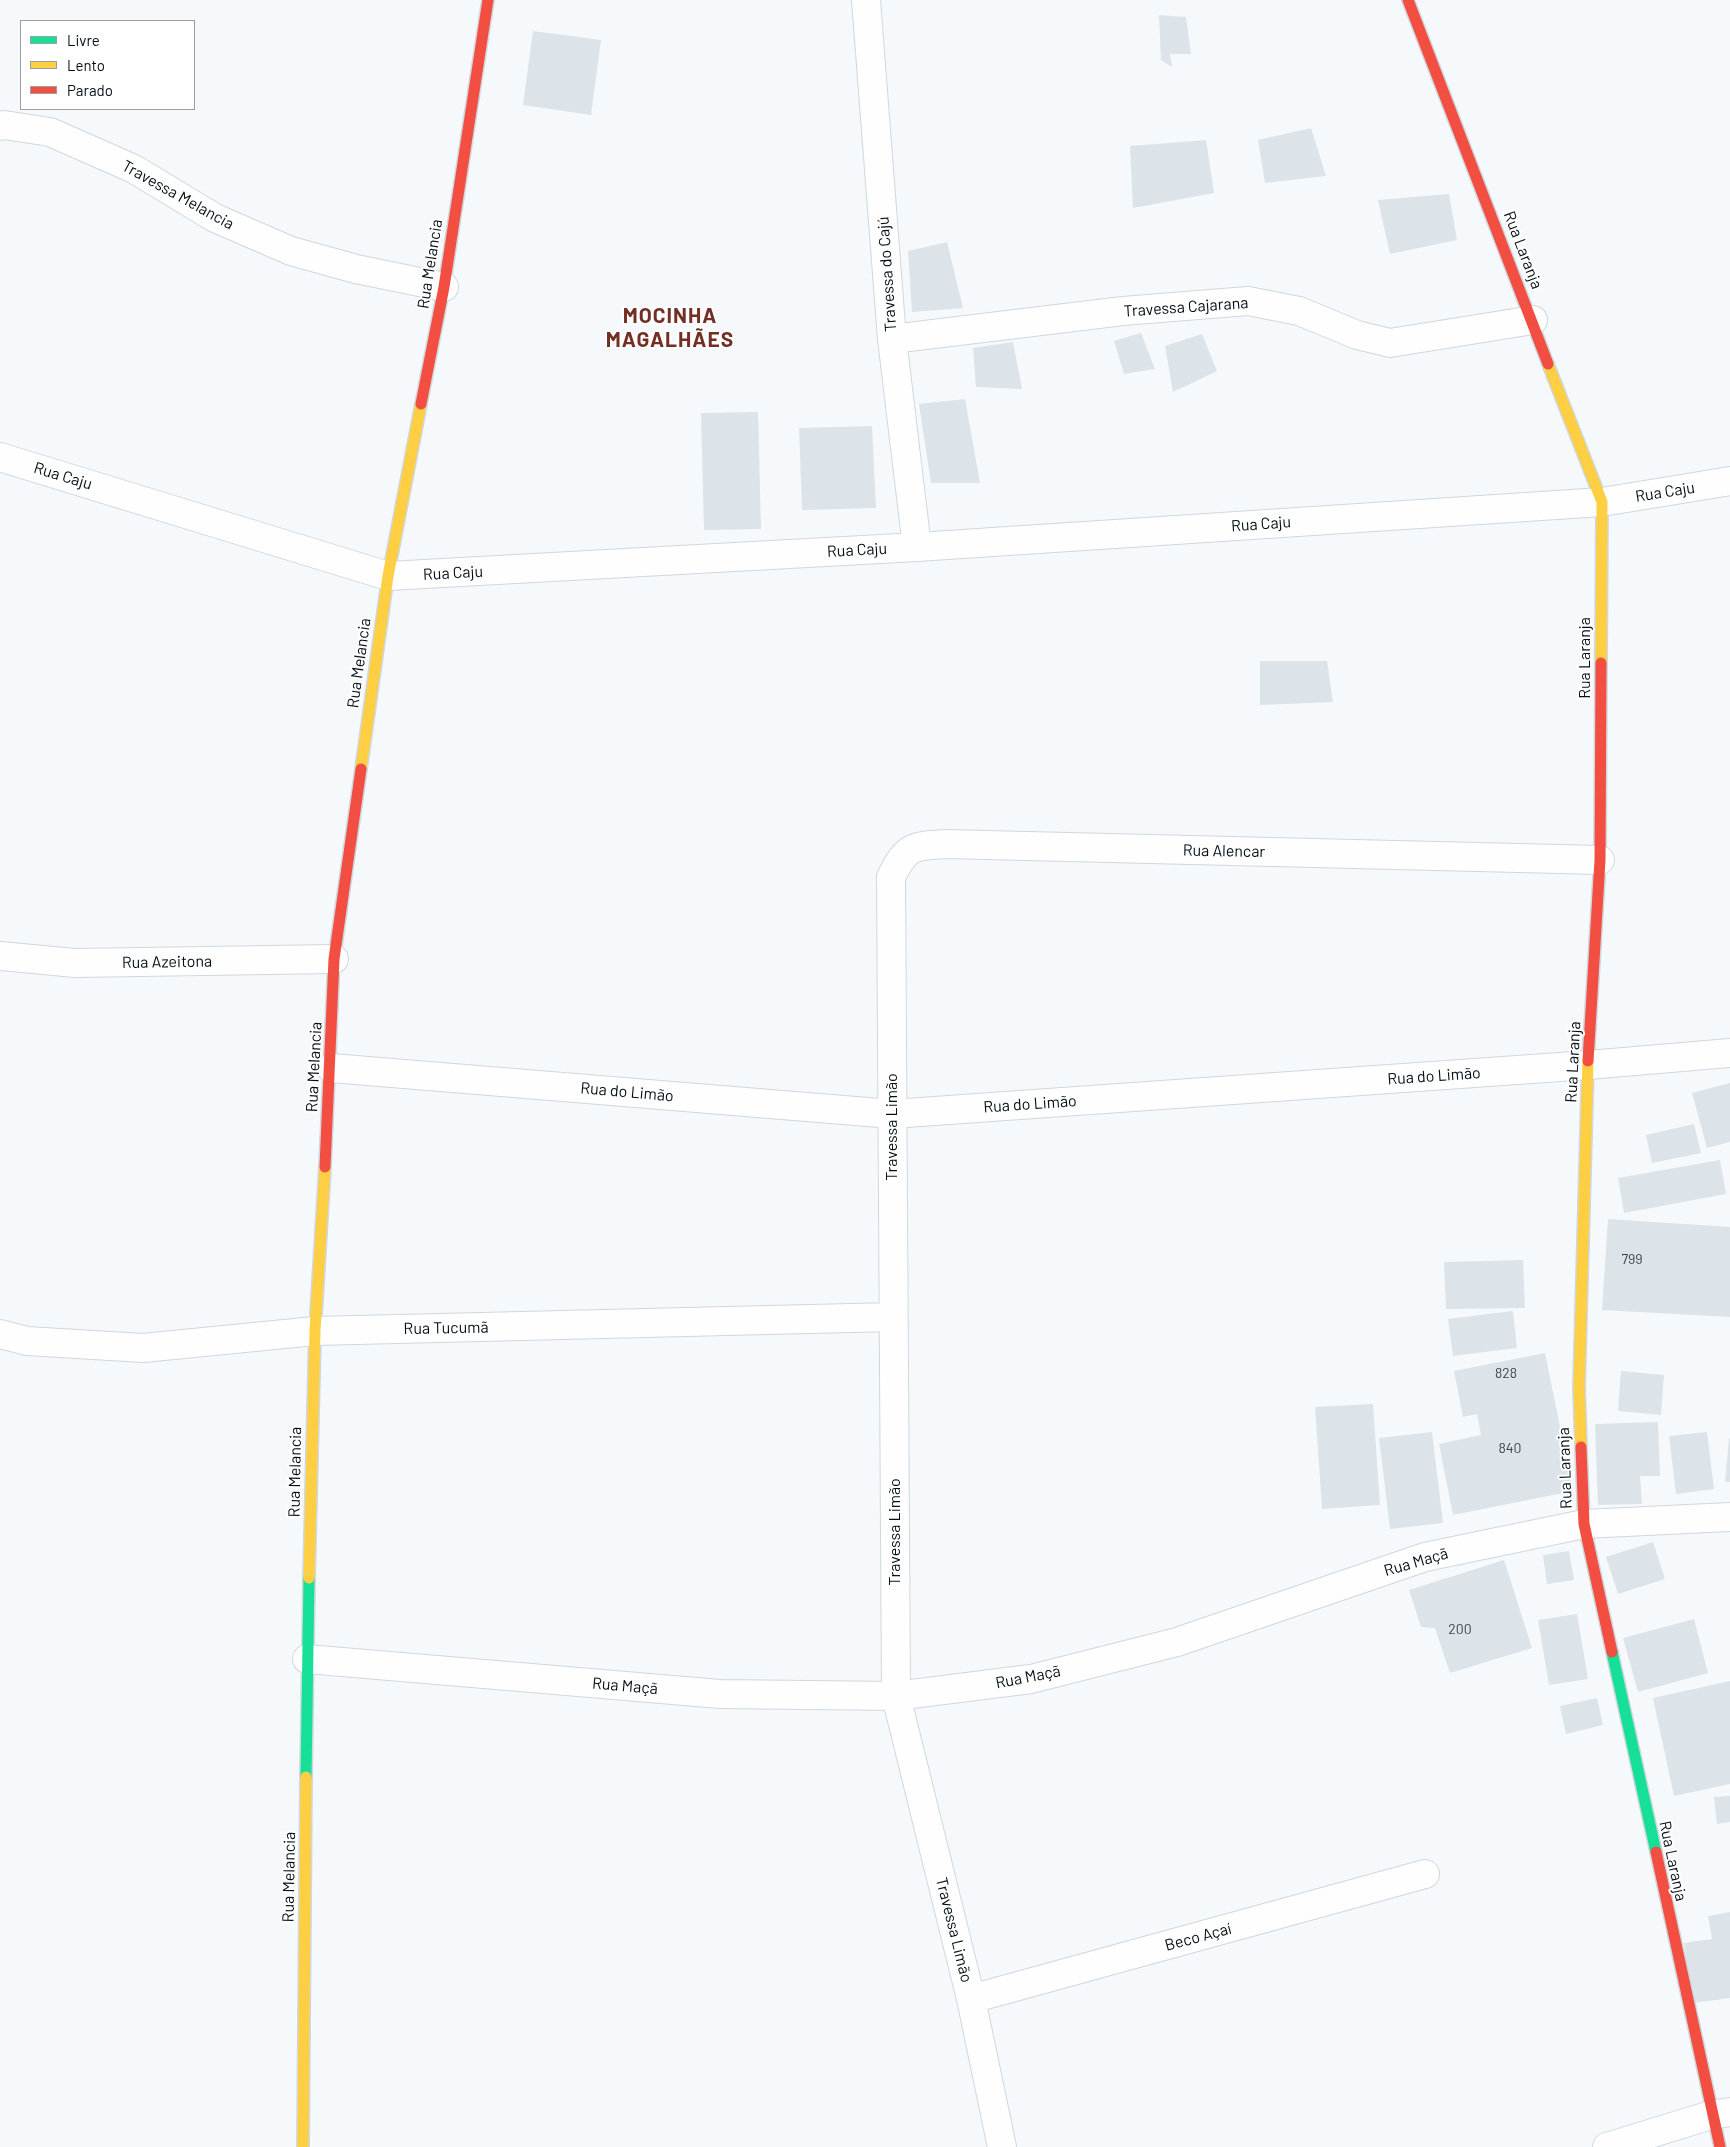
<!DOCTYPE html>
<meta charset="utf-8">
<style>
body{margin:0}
#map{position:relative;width:1730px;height:2147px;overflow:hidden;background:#f6f9fc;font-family:Barlow,sans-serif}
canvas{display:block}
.legend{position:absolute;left:20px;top:20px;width:175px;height:90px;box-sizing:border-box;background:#fff;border:1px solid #9b9fa2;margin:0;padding:6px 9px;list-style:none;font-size:15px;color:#040e16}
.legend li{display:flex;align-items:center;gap:10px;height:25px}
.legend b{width:25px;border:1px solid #9b9fa2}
</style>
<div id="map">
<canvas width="1730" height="2147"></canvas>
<ul class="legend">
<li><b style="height:6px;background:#16e098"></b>Livre</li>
<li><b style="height:6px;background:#ffcf43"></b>Lento</li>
<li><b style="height:6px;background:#f24e42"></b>Parado</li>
</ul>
</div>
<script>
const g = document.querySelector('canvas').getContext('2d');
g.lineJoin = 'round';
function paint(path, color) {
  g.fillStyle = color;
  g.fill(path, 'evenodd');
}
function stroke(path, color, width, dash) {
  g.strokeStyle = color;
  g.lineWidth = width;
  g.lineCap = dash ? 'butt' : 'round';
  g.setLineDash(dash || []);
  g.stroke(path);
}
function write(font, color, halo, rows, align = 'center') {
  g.font = font + ' Barlow,sans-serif';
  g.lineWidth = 4;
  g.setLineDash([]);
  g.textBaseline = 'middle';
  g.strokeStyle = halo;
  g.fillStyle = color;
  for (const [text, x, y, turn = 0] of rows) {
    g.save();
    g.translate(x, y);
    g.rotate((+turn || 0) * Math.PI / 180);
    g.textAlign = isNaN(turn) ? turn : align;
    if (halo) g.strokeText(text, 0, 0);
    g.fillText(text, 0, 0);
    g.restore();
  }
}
paint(new Path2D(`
 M1159,15L1186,17L1191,54H1170L1172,67L1161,60Z
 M533,31L601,40L591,115L523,105Z
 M1311,128L1326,176L1265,183L1258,140Z
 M1206,140L1214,193L1133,208L1130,146Z
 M1449,194L1457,240L1390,254L1378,200Z
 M947,242L963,308L912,312L908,251Z
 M1141,333L1155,369L1124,374L1114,341Z
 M1202,334L1217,371L1173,392L1165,346Z
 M1013,342L1022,389L976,387L973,348Z
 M965,399L980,483H931L919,404Z
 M758,412L761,529L704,530L701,413Z
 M872,426L876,508L802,510L799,428Z
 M1260,661H1327L1333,702L1260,705Z
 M1730,1083V1142L1707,1148L1692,1093Z
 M1694,1124L1701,1153L1652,1163L1646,1135Z
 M1720,1160L1726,1194L1624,1213L1618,1178Z
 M1608,1219L1730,1227V1317L1602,1310Z
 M1523,1260L1525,1308L1446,1309L1444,1262Z
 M1513,1311L1517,1348L1453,1356L1448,1319Z
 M1545,1353L1573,1491L1453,1515L1439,1444L1481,1435L1477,1414L1463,1417L1454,1371Z
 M1621,1371L1664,1375L1661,1415L1618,1411Z
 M1373,1404L1380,1505L1322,1509L1315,1407Z
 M1658,1422L1660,1476H1640L1642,1504L1598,1505L1595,1424Z
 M1432,1432L1443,1523L1390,1529L1379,1438Z
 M1707,1432L1714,1489L1676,1494L1669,1436Z
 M1729,1438H1730V1482H1725Z
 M1653,1542L1665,1579L1618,1594L1606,1557Z
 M1569,1551L1574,1580L1547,1584L1543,1555Z
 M1504,1560L1532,1648L1450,1673L1435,1628L1421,1627L1409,1590Z
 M1577,1614L1588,1679L1549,1685L1538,1620Z
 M1694,1619L1708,1673L1638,1692L1623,1638Z
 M1730,1681V1784L1674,1796L1653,1698Z
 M1597,1698L1603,1725L1566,1734L1560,1706Z
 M1730,1796V1822L1717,1824L1714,1797Z
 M1730,1912V1998L1693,2003L1684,1943L1712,1939L1708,1916Z`), '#dce3e9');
const street = new Path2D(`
 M866,0L892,339L917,547
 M0,126L4,125L50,132L134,169L215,218L291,251L356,269L444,287
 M892,339L1123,311L1248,301L1299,311L1357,335L1390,343L1533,320
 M0,457L388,576L917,547L1602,502L1730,481
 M0,956L75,963L334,959
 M331,1068L892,1114L1588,1065L1730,1053
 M0,1334L27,1341L143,1348L315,1331L893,1317
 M307,1659L720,1694L896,1696L1031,1679L1177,1642L1425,1557L1584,1524L1730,1517
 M971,1999L1425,1874
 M1002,2147L971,1999L896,1696L891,877C907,845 913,846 946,844L1600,860
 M1607,2147L1711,2115L1730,2112`);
const fast = new Path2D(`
 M1612,1652L1656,1852
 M306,1777L309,1578`);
const slow = new Path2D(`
 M1548,364L1602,502L1601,663
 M361,769L388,576L421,404
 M1581,1447L1579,1387L1588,1061
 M309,1578L315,1331L325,1167
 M303,2147L306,1777`);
const jam = new Path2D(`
 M1408,0L1548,364
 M421,404L444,287L488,0
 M1588,1061L1600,860L1601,663
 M325,1167L334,959L361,769
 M1581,1447L1584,1524L1612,1652
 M1656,1852L1720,2147`);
stroke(street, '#d0d7dd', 30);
stroke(fast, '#d0d7dd', 14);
stroke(slow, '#d0d7dd', 14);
stroke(jam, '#d0d7dd', 14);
stroke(street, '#fefeff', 28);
stroke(fast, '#16e098', 11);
stroke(slow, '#ffcf43', 11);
stroke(jam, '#f24e42', 11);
write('14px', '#3a434b', null, [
 ["799",1632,1259],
 ["828",1506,1373],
 ["840",1510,1448],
 ["200",1460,1629]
]);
write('16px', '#040e16', '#fff', [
 ["Travessa Melancia",178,195,29],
 ["Rua Laranja",1523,250,69],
 ["Rua Melancia",430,264,-81],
 ["Travessa do Cajú",887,274,-94],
 ["Travessa Cajarana",1186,307,-4],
 ["Rua Caju",63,476,17],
 ["Rua Caju",1665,492,-9],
 ["Rua Caju",1261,524,-4],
 ["Rua Caju",857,550,-3],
 ["Rua Caju",453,573,-3],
 ["Rua Laranja",1585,658,-90],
 ["Rua Melancia",359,663,-82],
 ["Rua Alencar",1224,851,1],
 ["Rua Azeitona",167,962,-1],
 ["Rua Laranja",1573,1062,-87],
 ["Rua Melancia",314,1067,-87],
 ["Rua do Limão",1434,1076,-4],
 ["Rua do Limão",627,1092,5],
 ["Rua do Limão",1030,1104,-4],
 ["Travessa Limão",892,1127,-90],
 ["Rua Tucumã",446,1328,-1],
 ["Rua Laranja",1565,1468,-92],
 ["Rua Melancia",295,1472,-89],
 ["Travessa Limão",895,1532,-90],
 ["Rua Maçã",1416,1562,-16],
 ["Rua Maçã",1028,1677,-11],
 ["Rua Maçã",625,1686,5],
 ["Rua Laranja",1673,1861,78],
 ["Rua Melancia",289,1877,-89],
 ["Travessa Limão",954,1930,76],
 ["Beco Açaí",1198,1937,-15]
]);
g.letterSpacing = '1px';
write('bold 21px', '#742f25', '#fff', [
 ["MOCINHA",670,316],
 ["MAGALHÃES",670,340]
]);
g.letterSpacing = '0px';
</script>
